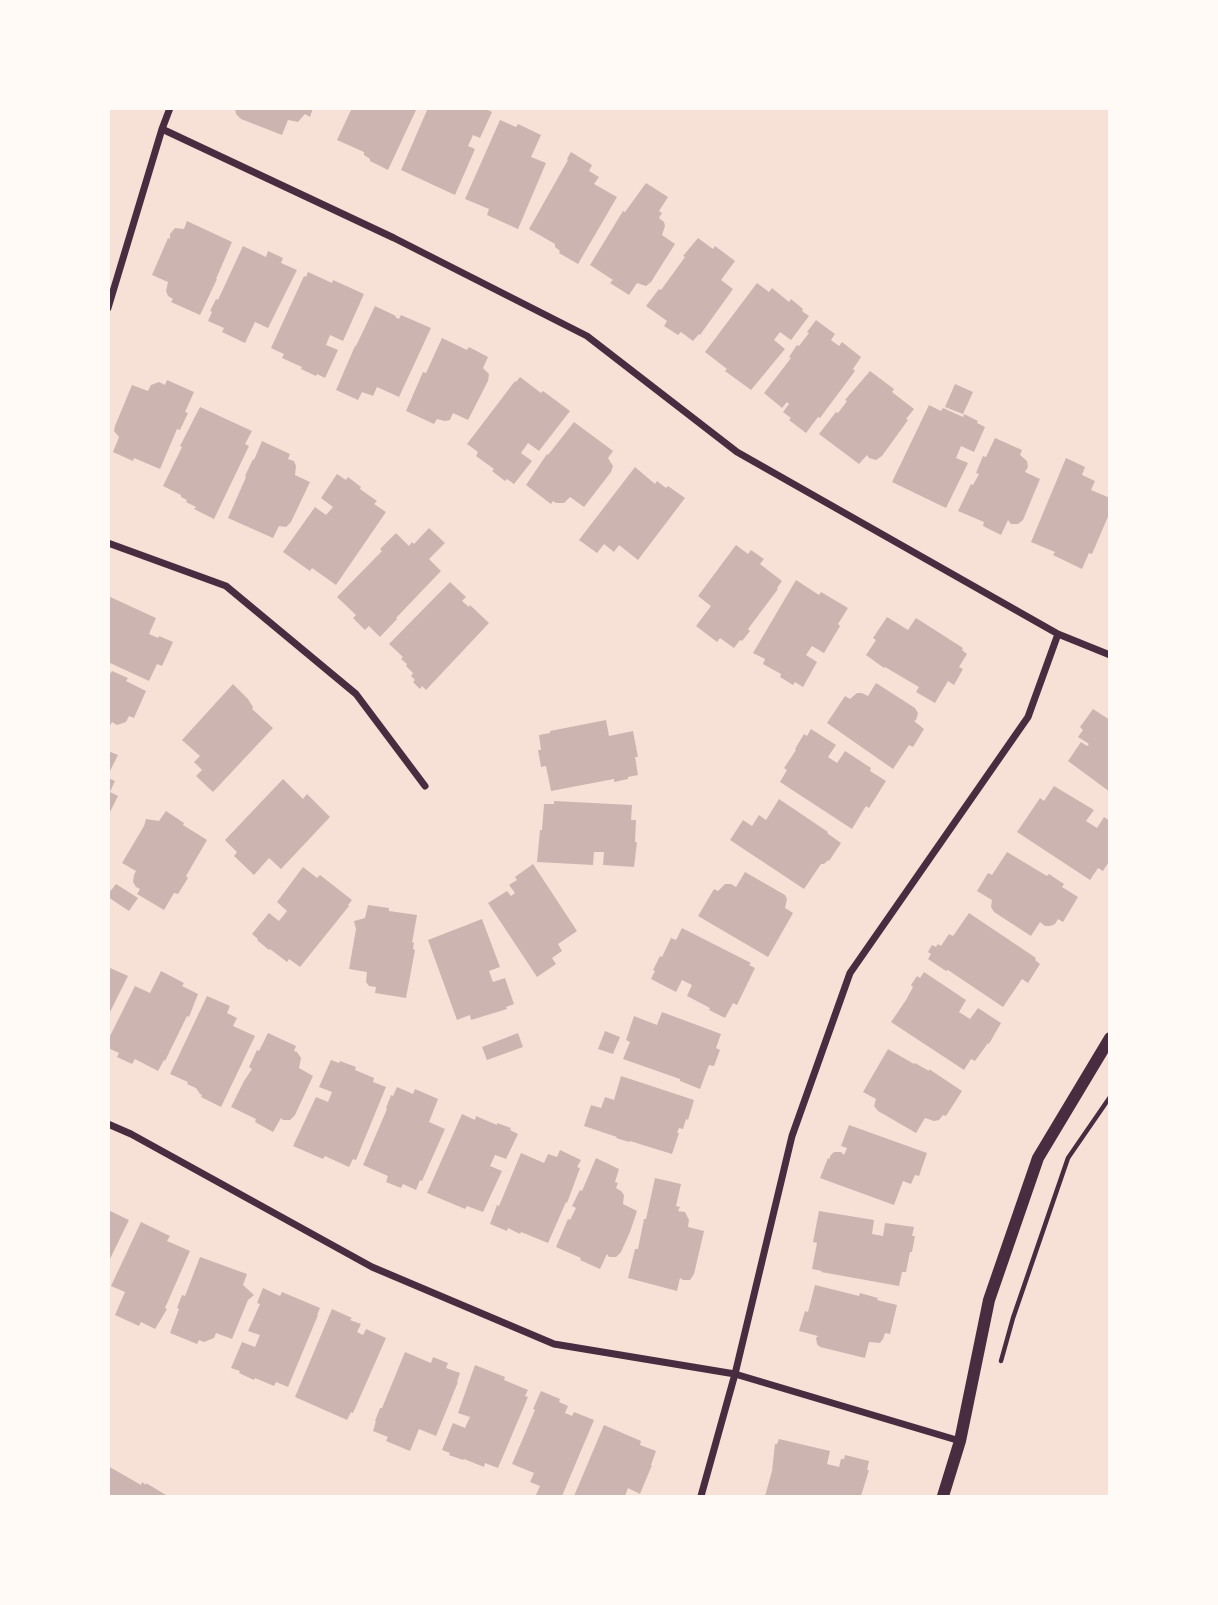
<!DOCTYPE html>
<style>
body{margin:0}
#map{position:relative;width:1218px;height:1605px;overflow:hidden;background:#f7e1d7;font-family:Ubuntu,sans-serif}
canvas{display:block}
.frame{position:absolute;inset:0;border:110px solid #fffaf5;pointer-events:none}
</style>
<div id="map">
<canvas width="1218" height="1605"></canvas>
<div class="frame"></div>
</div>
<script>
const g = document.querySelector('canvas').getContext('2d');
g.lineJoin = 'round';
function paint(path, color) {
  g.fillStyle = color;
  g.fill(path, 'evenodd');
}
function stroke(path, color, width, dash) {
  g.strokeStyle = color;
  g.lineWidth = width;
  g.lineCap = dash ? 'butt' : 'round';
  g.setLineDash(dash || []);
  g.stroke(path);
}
paint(new Path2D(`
 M235,108H313L310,117L305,114L298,122L288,120L282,135L241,119L236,114Z
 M352,108H417L388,170L370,161V159L364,155V152L337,140Z
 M428,108H484L492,112L480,138L473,135L468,146L475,149L455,195L401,170Z
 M500,120L516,127L518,124L541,135L531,157L546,163L518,229L487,215L489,209L465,199Z
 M571,152L592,165L589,171L599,177L594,184L617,197L578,264L559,253L560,251L555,247V244L529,229L568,160L567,159Z
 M646,183L668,197L659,211L662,213L659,218L664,222L665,226L662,235L675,244L651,282L646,286L637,283L629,295L610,283L613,280L590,265L623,211L625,212Z
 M187,221L232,242L216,279H217L200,315L171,302L173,299L168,296L166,291L168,282L152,275L168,238L170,239V234L175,228L184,229Z
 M698,238L713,249L715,246L735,261L721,280L733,289L700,335L699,334L693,341L681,332L678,335L664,326L667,321L646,306L659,289L661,290L685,257L683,256Z
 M243,246L266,257L268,251L283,258L281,263L297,270L268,328L255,322L245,343L222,332L224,328L208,321L212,312L210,311L216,299L218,300Z
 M308,272L332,283L333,280L364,294L343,341L330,335L326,345L338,350L325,378L317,374L316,376L301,369L302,367L282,358L284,354L271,348L304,276L306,277Z
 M757,283L769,292L772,288L789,302L791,299L803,309L802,311L809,316L791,340L780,332L774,340L785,349L751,390L725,371L727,369L705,352Z
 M375,306L396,316L395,317L399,319L401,315L431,328L399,397L377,387L373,396L362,392L358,400L336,390L355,346H356Z
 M816,320L835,334L831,340L839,346L842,342L861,357L853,369L855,371L820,418L818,417L806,433L789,420L791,418L783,412L789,404L787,402L782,408L764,393L791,358L789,357L797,345L799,346L809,333L807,332Z
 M442,338L467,350L469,347L488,357L483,368L489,374L488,381L468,420L453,413L450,420L445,421L437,419L434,424L406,411L423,372L426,373Z
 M870,371L894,389L892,392L914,409L906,419L908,420L882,456L876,460L869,458L867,455L859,464L819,434L836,412L838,413L847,401L845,400Z
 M520,377L541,393L543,391L570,411L539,451L528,443L521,453L532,461L514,484L507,479L505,481L492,471L494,469L476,456L478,452L467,444L515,381L516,382Z
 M167,380L194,392L185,412L188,413L180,430L177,429L160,469L134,458L133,461L113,452L119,437L114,431L115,426L132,385L148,391L151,385L159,382L165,385Z
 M955,384L973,392L963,414L945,407Z
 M929,405L941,411L943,408L963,417L964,414L978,421L977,423L985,427L974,452L961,446L956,458L968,463L946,508L892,482Z
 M200,407L252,431L245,444L249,446L214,519L194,509L196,507L186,502L187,500L181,497V495L163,486L182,447L180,446Z
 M574,422L613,451L608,458L613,466L611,472L584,507L570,497L564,503H556L553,501L551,504L526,485L547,454L548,455Z
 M995,438L1022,450L1020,455L1027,461L1028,467L1025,472L1040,479L1023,520L1018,524H1011L1008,520L1001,535L983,526L984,522L958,511L971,484L973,485L979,474L976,473L983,456L986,457Z
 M262,441L290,454L288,459L294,461L296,466L295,475L310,482L291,522L286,527L279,526L273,538L228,518L246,477L245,476L253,459L254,460Z
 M1066,458L1085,467L1082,475L1095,481L1091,490L1110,498V512L1092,554L1089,553L1082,569L1053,555L1055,552L1031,542Z
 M635,467L655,484L657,481L666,488L668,486L685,498L638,560L619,545L614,552L604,544L597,553L579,540Z
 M337,474L346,480L348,477L361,487L360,489L377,501L374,504L386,512L336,585L312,568L310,571L283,552L315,507L326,515L333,507L321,498Z
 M429,528L445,543L429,559L441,571L396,618L397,619L380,637L369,626L365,630L353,618L356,615L337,597L382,551L380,549L396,533L409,546L412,542L414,544Z
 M736,545L748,554L751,550L764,559L760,564L782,581L777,588L778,589L748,629L750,631L742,641L740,640L734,648L720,638L717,642L696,626L711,606L698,596Z
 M796,580L819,595L821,592L848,608L838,624L840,626L824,653L812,646L806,655L817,662L803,687L795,682L793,685L780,677L781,674L763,664L765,659L753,653Z
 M450,582L466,597L462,601L469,607L470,605L489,623L426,690L422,686L420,689L413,682L415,680L411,676L413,673L406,666L407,664L401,659L403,657L389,644Z
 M108,596L156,618L149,634L158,638L159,636L173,642L162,666L157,664L149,681L108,662Z
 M887,617L908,630L916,618L963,648L962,650L967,654L959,667L963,669L954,685L948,681L935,703L916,692L919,687L885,667L884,668L866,655L876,640L873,638Z
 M112,671L128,678L126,681L146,691L134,718L129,716L126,722L117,725L112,722L108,729V673L110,674Z
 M876,683L915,708L918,713L916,720L914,721L924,729L913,747L909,745L893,769L827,723L845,696L850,699L857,693H862L868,696Z
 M233,684L248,699L253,707L252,709L273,728L213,792L196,776L202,770L194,762L200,756L182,740Z
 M1093,709L1110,720V792L1068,761L1081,742L1087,746L1089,744L1078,737L1083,730L1080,727Z
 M606,720L609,736L633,731L638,757H635L638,775L628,777V779L614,782V779L551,791L546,766L541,767L538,750H541L539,735L550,733V731Z
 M811,729L836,745L828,757L837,763L845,751L871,768L870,771L886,781L869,808L866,806L852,829L780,782L787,770L784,768L796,750L795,749L804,734L807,736Z
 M108,751L118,755L108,775Z
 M108,778L115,781L110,792L118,796L108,816Z
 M283,779L303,799L307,794L330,817L281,869L269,858L254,875L234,856L237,852L225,840Z
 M1054,786L1094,810L1086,821L1097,828L1104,817L1110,821V860L1103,871L1098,868L1090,880L1017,832L1040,798L1044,801Z
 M779,799L828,832L827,833L841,843L829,861L828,860L824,864H821L804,889L730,840L743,820L752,826L759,815L766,820Z
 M554,801L632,805L631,820H636L635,842H637L634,867L603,865L604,852H594L593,865L537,862L540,830H542L544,804H554Z
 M166,811L184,823L183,825L207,840L186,876L188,878L178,894L174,893L164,910L137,894L140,889L136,887L133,882L134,875L136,871L122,863L144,826L146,819L159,821Z
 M1007,852L1047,876L1049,874L1064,884L1062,887L1078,897L1063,922L1058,919L1055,924L1050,926H1045L1040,922L1031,936L994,912L991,907L992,900L977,891L988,873L992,875Z
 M533,864L577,931L558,944L562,951L552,958L556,964L537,977L488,903L507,891L511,896L515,893L509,885L517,880L515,877Z
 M303,867L317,878L320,875L352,900L348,905L349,906L300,967L289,959L287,962L270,949L269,950L257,940L258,939L252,934L269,913L279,921L287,911L277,902Z
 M745,872L785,895L787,899L785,908L793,913L768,957L698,916L714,889L718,891L725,884H731L736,887Z
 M116,884L138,898L129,911L108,897V894Z
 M368,905L389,908V911L417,915L412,943L414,942L413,949L415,950L406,998L375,993L376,987L369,986L366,982L367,972L349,969L356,929L354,921L365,918Z
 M969,913L1036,958L1035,960L1040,964L1028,983L1022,979L1003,1007L948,970L946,971L928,959L931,954L928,952L932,945L936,947L938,944L941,946L949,934L953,936Z
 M482,919L500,967L489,971L493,982L505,978L514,1004L506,1007L507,1009L471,1020L470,1015L457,1020L428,940Z
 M682,928L751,963L749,965L755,968L737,1005L733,1003L725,1018L709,1010L710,1008L687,996L692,985L682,980L676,992L651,979L655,971L653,970L660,956L662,957L671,938L676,940Z
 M108,967L128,976L108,1016Z
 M161,971L184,983L182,986L198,994L189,1017L187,1016L165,1061L164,1060L158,1071L135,1059L132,1064L117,1057L119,1053L108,1048V1040L135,986L150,993Z
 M924,972L966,1000L959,1012L970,1019L978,1008L1001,1023L989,1044L988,1043L975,1061L971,1059L964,1070L891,1022L906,1000L913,987L911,985L917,976L920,978Z
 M207,996L230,1006L227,1013L237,1018L233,1026L255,1036L221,1107L201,1097L202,1095L200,1094L196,1088L187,1084L188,1082L170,1074Z
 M662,1012L721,1034L716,1048L720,1050L714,1066L709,1065L700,1089L680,1081V1079L623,1059L630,1042L626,1040L634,1016L657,1025Z
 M605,1031L620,1037L613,1054L598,1049Z
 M268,1033L296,1046L294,1051L297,1052L301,1058L299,1068L313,1076L295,1115L290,1120H283L281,1118L273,1132L255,1122L256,1119L231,1107L244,1081L252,1069L249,1067L257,1050L259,1051Z
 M518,1033L523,1047L487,1060L482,1047Z
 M888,1049L914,1064L915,1063L929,1071V1069L962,1091L946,1116L943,1115L939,1120L934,1121L925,1118L916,1133L878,1111L874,1106L876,1099L863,1092Z
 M331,1060L339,1063L340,1061L356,1067L355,1070L374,1078L373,1082L386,1087L356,1160L353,1159L349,1167L325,1156L323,1159L293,1146L316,1097L328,1102L332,1092L319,1087Z
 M621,1076L694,1100L688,1120L686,1119L683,1129L679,1128L677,1133H679L672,1154L630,1141L629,1142L616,1138L617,1137L584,1126L591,1105L601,1108L605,1097L614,1100Z
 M397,1087L413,1094L415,1089L438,1099L429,1122L445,1129L422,1181L420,1180L416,1190L403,1184L401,1188L386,1182L388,1176L363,1165L387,1109L386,1108L391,1095L393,1096Z
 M462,1114L475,1120L476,1116L497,1125V1123L511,1128L510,1130L518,1134L506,1159L495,1155L490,1166L502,1171L483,1212L467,1206L465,1209L427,1193Z
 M849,1125L927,1153L919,1176L915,1175L911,1184L903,1181L894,1205L820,1178L828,1158L830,1159V1156L834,1152H841L844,1155L847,1148L841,1146Z
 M560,1150L581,1160L577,1167L580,1168L567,1203L566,1202L548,1243L521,1232L520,1234L508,1228L507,1231L490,1224L497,1205L499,1206L521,1153L544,1163L548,1154L557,1157Z
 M596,1158L619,1169L615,1182L618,1183L616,1188L621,1191L624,1195L623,1204L637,1211L630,1232L621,1252L616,1257H609L607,1254L600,1269L580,1260L581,1258L556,1247L568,1219L570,1220L576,1208L572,1206L580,1190L582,1191Z
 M655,1178L681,1184L676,1206L680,1207L678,1211L685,1212L689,1220L688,1227L704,1231L694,1274L690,1280H683L680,1278L677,1291L628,1278L635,1249H638L644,1219H646Z
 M108,1210L129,1220L108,1263Z
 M819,1211L874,1220L872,1234L883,1236L885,1223L914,1227L912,1236H915L912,1252H910L906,1272H902L899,1286L821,1272L822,1271L812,1269L817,1243L813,1242Z
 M141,1222L170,1236L167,1241L190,1251L165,1308L167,1309L155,1329L141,1322L139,1326L115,1315L125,1292L111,1286Z
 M200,1257L247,1274L243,1285L254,1295L248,1300L232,1339L216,1333L214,1338L204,1342L199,1340L197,1344L170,1333L179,1309L177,1308L182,1295L185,1296Z
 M815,1285L859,1296L860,1293L878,1298L877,1300L897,1305L890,1334L885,1333L883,1339L880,1343L869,1342L865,1358L820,1347L817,1344L816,1338L818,1336L799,1331L805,1311L808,1312Z
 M263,1288L280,1296L282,1292L320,1308L317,1315H318L288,1387L276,1382L274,1386L255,1378L254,1380L239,1373L240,1371L231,1368L242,1342L255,1347L260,1335L248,1331L260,1304L257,1303Z
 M332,1309L352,1318L350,1320L361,1324L357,1332L363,1335L366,1329L386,1338L353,1413L351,1412L347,1420L295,1397Z
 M405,1352L431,1363L433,1357L448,1363L446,1368L460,1373L457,1382H458L436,1436L419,1429L410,1451L386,1441L388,1437L373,1431L376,1421H375L380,1408H382Z
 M475,1365L505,1377L504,1380L528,1390L525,1396L528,1397L498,1468L485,1463L484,1467L464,1459L463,1460L449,1455L450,1453L442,1450L453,1423L465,1428L470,1417L458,1413Z
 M541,1391L560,1399L559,1402L568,1406L565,1413L572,1416L574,1412L594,1420L562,1496H541L536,1495L540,1486L530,1482L534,1473L512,1464L535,1410L533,1409Z
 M604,1425L641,1441L640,1445L656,1451L651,1465H652L640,1494L628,1488L625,1496H574Z
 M779,1439L830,1451L827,1464L839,1467L841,1459H844L845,1455L869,1461L867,1470H869L861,1496H765L772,1471L775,1444H777Z
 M108,1466L141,1485L142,1482L146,1485V1483L166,1495L165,1496H108Z`), '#ccb4b1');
stroke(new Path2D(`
 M1001,1361L1013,1318L1068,1158L1110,1097`), '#4a2c40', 4.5);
stroke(new Path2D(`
 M162,129L394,238L587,336L737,452L1058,634L1110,655
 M108,308L162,129L170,108
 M108,543L226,586L356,694L425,786
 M108,1124L131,1134L372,1267L554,1344L735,1374L960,1441
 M701,1496L735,1374L792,1136L850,973L1028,717L1058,634`), '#4a2c40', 7);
stroke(new Path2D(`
 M943,1496L960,1441L989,1300L1038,1158L1110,1038`), '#4a2c40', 12);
</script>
